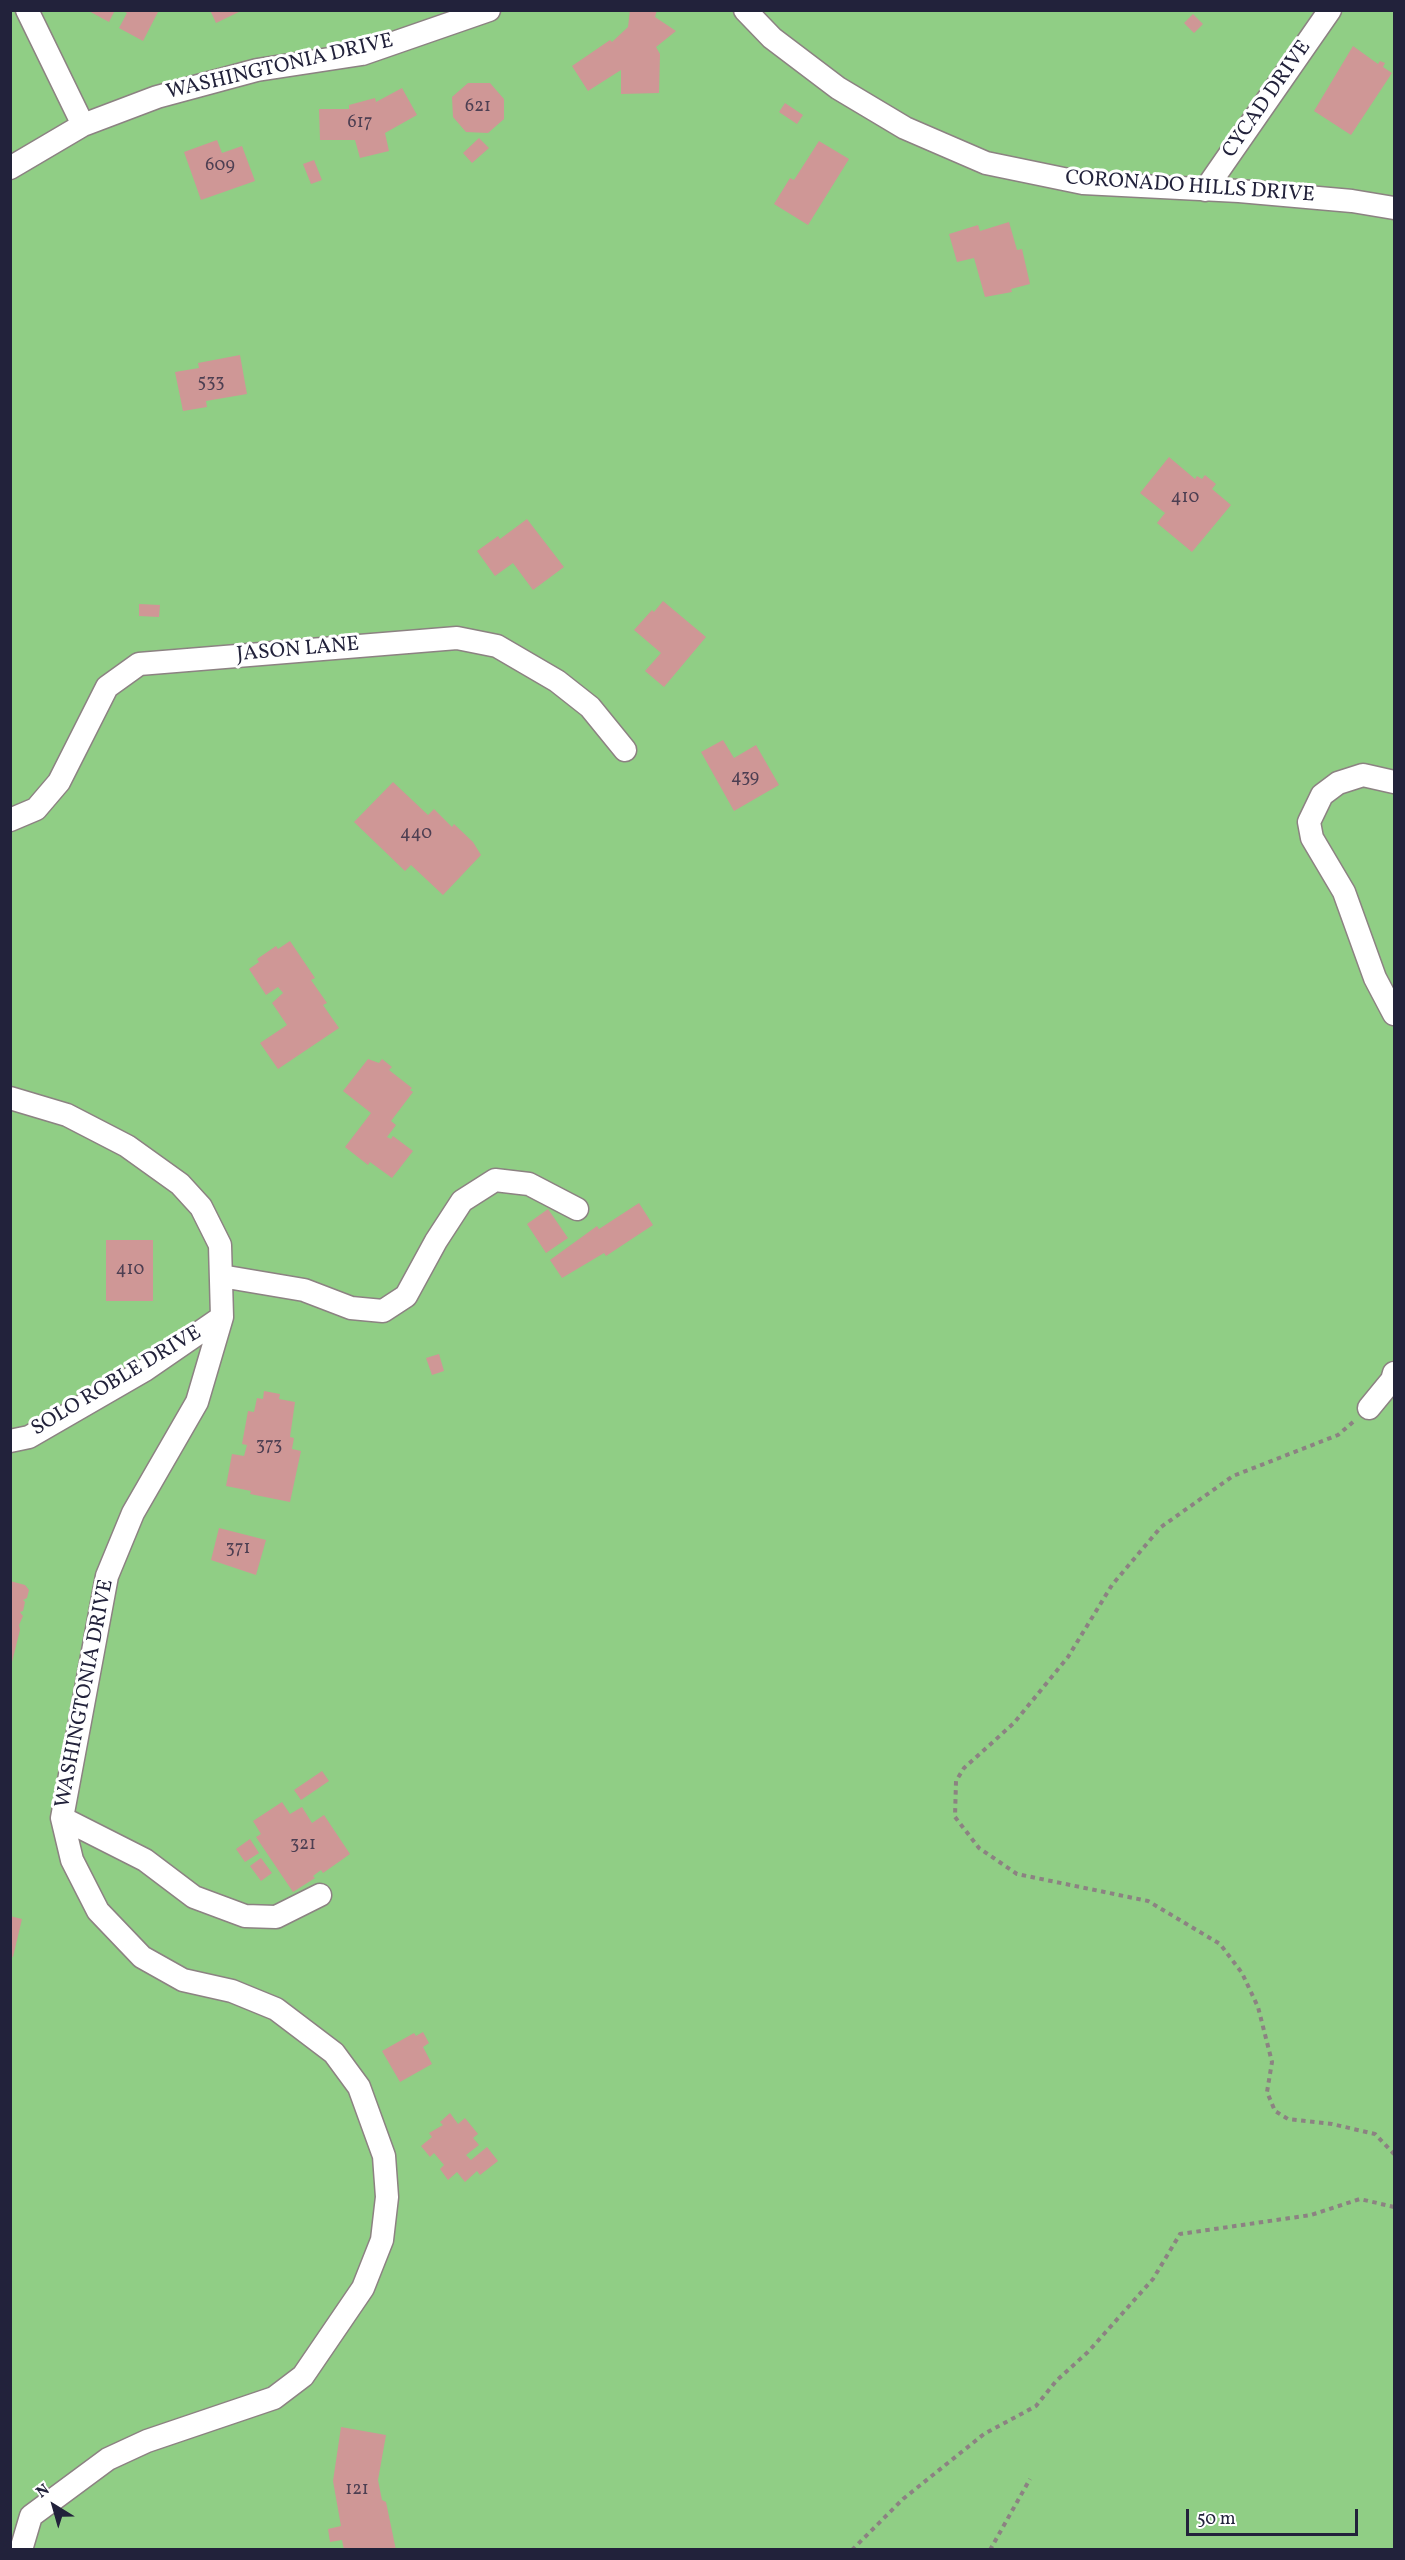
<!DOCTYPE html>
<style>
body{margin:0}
#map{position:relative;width:1405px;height:2560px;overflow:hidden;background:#f5e1c8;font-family:Vollkorn,serif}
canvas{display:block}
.frame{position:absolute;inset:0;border:12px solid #22223b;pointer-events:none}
.north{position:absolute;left:24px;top:2476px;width:60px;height:60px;-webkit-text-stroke:4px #fff;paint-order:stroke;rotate:323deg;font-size:16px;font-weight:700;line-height:24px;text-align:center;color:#22223b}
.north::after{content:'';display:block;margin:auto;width:21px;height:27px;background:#22223b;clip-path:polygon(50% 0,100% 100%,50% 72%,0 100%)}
.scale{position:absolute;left:1186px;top:2509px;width:172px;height:27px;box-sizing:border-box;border:3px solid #22223b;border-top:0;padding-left:8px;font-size:18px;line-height:21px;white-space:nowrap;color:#22223b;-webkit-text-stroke:4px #fff;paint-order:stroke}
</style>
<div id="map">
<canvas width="1405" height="2560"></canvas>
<div class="frame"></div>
<div class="north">N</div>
<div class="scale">50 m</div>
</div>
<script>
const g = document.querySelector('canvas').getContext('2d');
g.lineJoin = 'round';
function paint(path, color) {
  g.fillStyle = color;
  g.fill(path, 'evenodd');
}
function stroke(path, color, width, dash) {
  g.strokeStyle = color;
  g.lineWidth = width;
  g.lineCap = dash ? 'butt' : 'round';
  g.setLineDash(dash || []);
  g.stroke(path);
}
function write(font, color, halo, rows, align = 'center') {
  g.font = font + ' Vollkorn,serif';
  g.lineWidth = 6;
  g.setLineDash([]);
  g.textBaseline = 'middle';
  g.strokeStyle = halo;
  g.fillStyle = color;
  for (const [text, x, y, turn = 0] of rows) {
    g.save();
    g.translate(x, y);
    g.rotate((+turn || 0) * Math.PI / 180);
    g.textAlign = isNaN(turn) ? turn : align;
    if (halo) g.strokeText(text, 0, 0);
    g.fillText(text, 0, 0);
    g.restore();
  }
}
paint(new Path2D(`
 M11,11H1394V2549H11Z`), '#90ce85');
paint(new Path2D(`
 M87,10H115L109,22Z
 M121,10H159L143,41L119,28L127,13Z
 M210,10H243L216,23Z
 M630,10H657L655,17L676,31L656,47L660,54L659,93L621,94V70L588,91L572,66L610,40L612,42L628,27Z
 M1193,14L1203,24L1194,33L1184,23Z
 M1353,46L1378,64L1380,61L1385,63L1383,67L1392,73L1351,135L1314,111Z
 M468,83H490L504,99V119L488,133L466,132L453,117L452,97Z
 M402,88L417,115L385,133L389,151L360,158L355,140H320L319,109H349V105L375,98L376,102Z
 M785,103L803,115L797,124L779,112Z
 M479,138L489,148L472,163L463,153Z
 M217,140L222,153L242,146L255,181L201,200L184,152Z
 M819,141L849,159L808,225L774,204L790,178L794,180Z
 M314,160L322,180L311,184L303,164Z
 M1009,222L1017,250L1022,249L1030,284L1011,289L1012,292L985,297L974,258L957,262L949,234L978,225L980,231Z
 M240,355L247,394L206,401L207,407L183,411L175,372L199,368L198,363Z
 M1169,457L1195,479L1197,476L1202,479L1205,475L1216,484L1212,489L1231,505L1192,552L1157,523L1165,513L1140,493Z
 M527,519L564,567L533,590L513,563L495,576L477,551L498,536L500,539Z
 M663,601L706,637L664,687L645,671L661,653L634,630L652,610L654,612Z
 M139,604L160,605L159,617L139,616Z
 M723,740L734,758L756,745L779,785L734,811L701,752Z
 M393,782L428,815L434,809L452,827L454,824L473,842L481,855L443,895L411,865L405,871L354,822Z
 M290,941L315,978L311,980L327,1003L323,1005L339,1028L278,1069L260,1043L287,1025L272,1003L283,993L278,987L266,995L249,969L259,962L257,959L276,946L278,949Z
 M368,1059L379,1063L382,1059L392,1067L389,1070L412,1088L410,1090L413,1092L391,1121L396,1125L387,1137L391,1139L393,1136L413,1151L392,1178L370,1162L368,1165L345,1147L371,1113L343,1091Z
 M639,1203L653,1225L606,1256L604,1253L562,1278L550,1260L597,1226L599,1229Z
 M548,1209L568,1238L546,1253L527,1224Z
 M106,1240H153V1301H106Z
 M439,1354L444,1371L432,1375L426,1358Z
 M264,1391L280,1394L279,1399L295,1402L290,1437L294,1438L292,1449L301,1451L290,1502L250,1494L251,1491L226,1486L232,1454L244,1456L247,1445L242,1444L248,1411L254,1412L257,1398L263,1399Z
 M219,1528L266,1540L256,1575L211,1560Z
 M10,1581L25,1585L29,1590L27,1598L23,1600L25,1602L23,1611L20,1612L23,1616L19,1625L20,1630L11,1666Z
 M322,1771L329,1781L301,1800L294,1790Z
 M282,1802L290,1814L302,1807L312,1823L324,1815L350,1854L323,1873L321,1870L313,1876L315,1878L293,1892L256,1837L261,1834L253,1821Z
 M250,1839L259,1853L245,1862L236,1849Z
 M261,1858L272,1873L261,1881L250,1866Z
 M10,1916L22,1919L13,1957L10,1956Z
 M423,2032L429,2043L423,2047L432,2064L400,2082L382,2051L414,2033L416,2036Z
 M450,2113L458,2124L465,2118L478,2134L473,2138L479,2145L466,2155L471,2160L487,2147L498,2161L480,2175L477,2171L465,2182L457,2172L448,2180L440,2169L444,2165L434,2153L430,2157L421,2146L432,2137L429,2133L443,2125L440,2122Z
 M341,2427L386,2435L378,2480L382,2500L386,2502L396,2550H344L342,2540L330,2542L328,2529L341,2526L333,2481Z`), '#cf9796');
const minor = new Path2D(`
 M27,10L83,125
 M745,10L772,38L838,88L905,128L986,163L1083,183L1239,191L1352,201L1394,208
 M10,168L83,125L157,97L257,70L362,54L489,10
 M1205,190L1330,10
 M1394,782L1363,775L1338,783L1322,795L1309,822L1312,838L1344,892L1375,978L1394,1014
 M10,820L36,809L59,782L107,687L139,664L457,638L497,646L557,681L590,707L625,750
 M10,1098L67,1115L127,1146L180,1184L201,1207L220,1245L222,1317L197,1402L133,1513L107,1576L62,1818L72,1860L98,1911L142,1957L183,1980L232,1991L276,2009L334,2053L359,2087L384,2156L387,2197L382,2240L363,2288L303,2376L274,2398L147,2441L108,2459L31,2516L21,2550
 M221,1276L304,1290L351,1308L383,1311L406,1296L436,1241L462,1201L495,1180L529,1184L577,1209
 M1369,1408L1392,1380L1394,1373
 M10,1441L29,1437L145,1370L222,1317
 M62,1818L145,1860L194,1897L245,1916L276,1917L320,1895`);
stroke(minor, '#8c8282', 25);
stroke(new Path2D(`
 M1353,1422L1338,1435L1233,1476L1161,1527L1112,1585L1068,1657L1014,1723L964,1768L956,1781L955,1817L979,1848L1017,1874L1148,1901L1220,1944L1242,1973L1258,2007L1272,2062L1267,2092L1275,2111L1288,2119L1332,2124L1375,2134L1394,2154
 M852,2550L903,2499L984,2434L1036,2406L1057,2380L1088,2352L1153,2279L1180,2234L1311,2215L1360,2199L1394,2207
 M990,2550L1030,2479`), '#8c8282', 4, [4.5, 4.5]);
stroke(minor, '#fff', 22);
write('18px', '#4d3f52', null, [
 ["621",478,108],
 ["617",360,124],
 ["609",220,167],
 ["533",211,384],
 ["410",1185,499],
 ["439",745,779],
 ["440",416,835],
 ["410",130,1271],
 ["373",269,1447],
 ["371",238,1550],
 ["321",303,1846],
 ["121",357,2491]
]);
write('21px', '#22223b', '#fff', [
 ["WASHINGTONIA DRIVE",280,68,-13],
 ["CYCAD DRIVE",1268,100,-55],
 ["CORONADO HILLS DRIVE",1190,188,4],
 ["JASON LANE",298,651,-5],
 ["SOLO ROBLE DRIVE",117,1382,-31],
 ["WASHINGTONIA DRIVE",86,1694,-79]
]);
</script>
